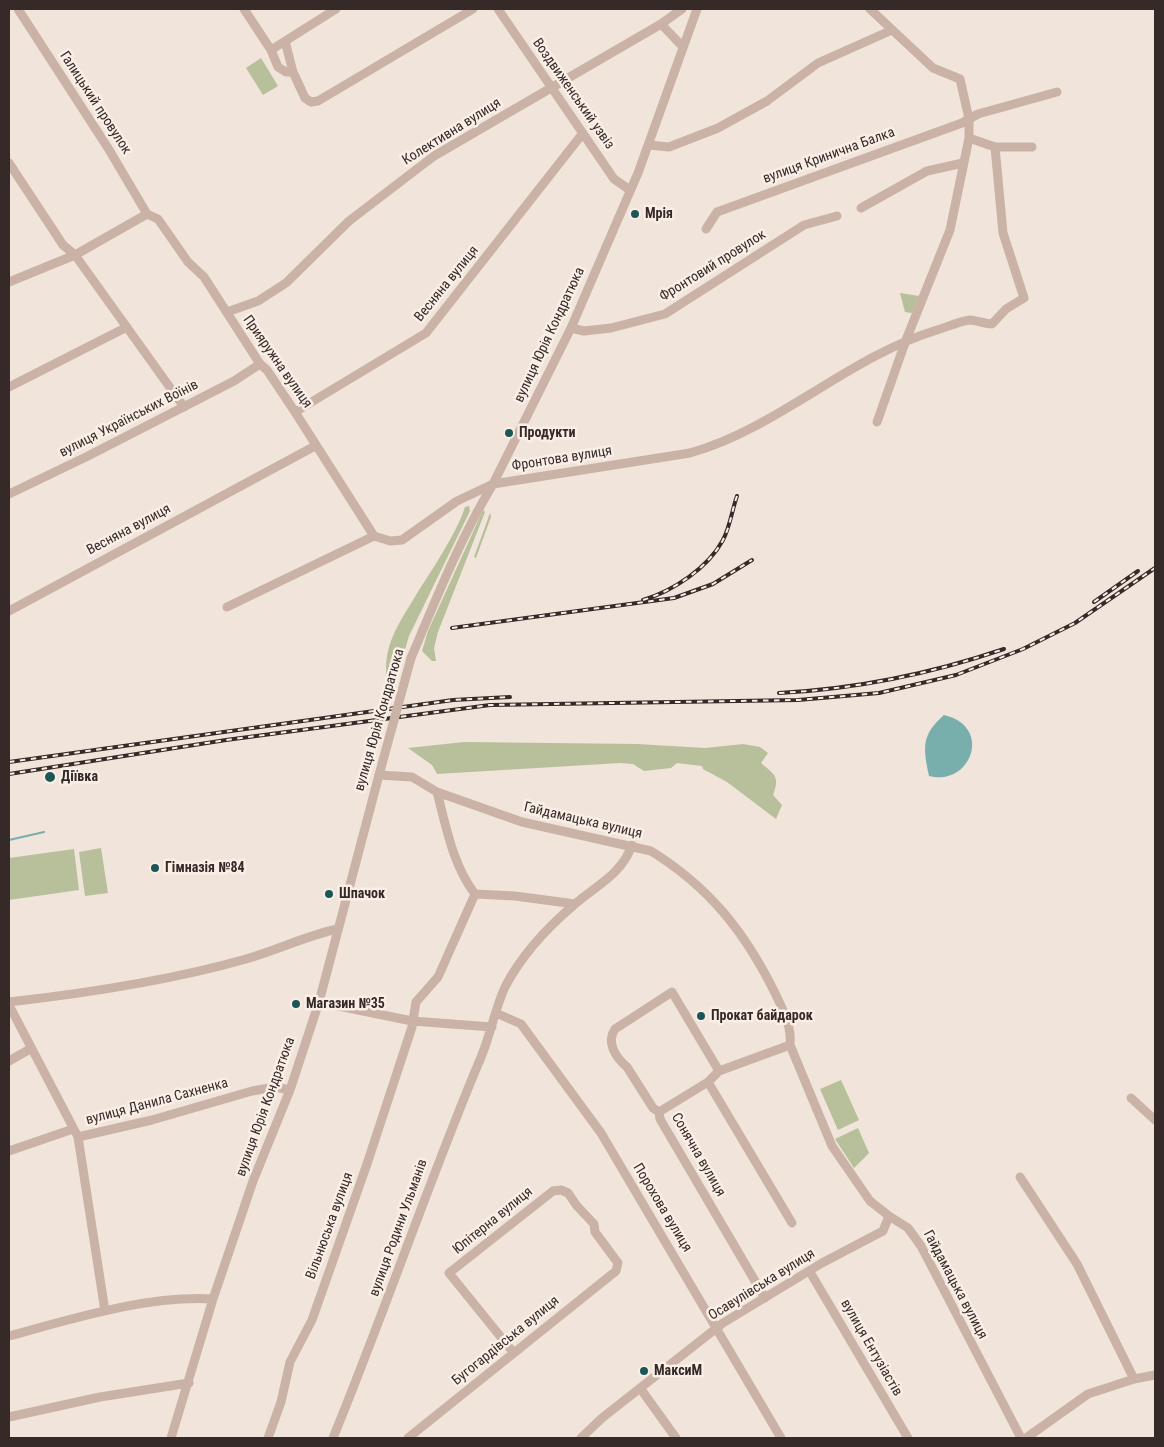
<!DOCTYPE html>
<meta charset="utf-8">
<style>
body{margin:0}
#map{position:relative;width:1164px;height:1447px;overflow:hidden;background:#f1e4da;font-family:"Roboto Condensed",sans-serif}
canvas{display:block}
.frame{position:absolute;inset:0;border:10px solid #352a27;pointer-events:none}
</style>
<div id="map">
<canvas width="1164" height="1447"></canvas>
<div class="frame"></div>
</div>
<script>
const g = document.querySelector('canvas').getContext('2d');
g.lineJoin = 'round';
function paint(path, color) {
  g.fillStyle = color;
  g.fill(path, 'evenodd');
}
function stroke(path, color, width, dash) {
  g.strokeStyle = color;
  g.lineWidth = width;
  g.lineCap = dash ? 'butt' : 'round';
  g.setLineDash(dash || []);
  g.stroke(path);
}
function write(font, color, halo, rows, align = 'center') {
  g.font = font + ' "Roboto Condensed",sans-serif';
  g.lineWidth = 5;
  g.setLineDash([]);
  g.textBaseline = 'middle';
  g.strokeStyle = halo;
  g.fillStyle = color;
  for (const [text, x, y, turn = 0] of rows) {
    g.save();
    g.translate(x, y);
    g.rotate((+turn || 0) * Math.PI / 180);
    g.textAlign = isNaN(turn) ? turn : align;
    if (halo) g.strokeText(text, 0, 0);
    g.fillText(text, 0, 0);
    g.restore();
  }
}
paint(new Path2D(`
 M261,58L278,86L263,95L246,68Z
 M900,293L919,296L912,313L905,312Z
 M469,506L470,511L409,636L396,681L392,683L387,681C382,645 399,624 416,595C431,571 457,533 465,507Z
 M483,510L485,512L438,632L434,648L436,661H432L422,651L428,631Z
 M490,513L491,517L476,558L474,557Z
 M464,742L637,744L705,748L743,744L760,747L768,753L761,763C775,775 780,776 773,795L782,805L776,819L727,782L703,769L702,766L677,763L671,768L644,771L633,764L620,763L437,774L432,765L408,748Z
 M101,848L108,893L85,896L79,852Z
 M74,849L79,890L9,900V858Z
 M841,1080L859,1120L838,1130L820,1089Z
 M858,1128L869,1153L854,1168L835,1139Z`), '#b7c09a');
paint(new Path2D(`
 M944,715C994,727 970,787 929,776C923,748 921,735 944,715Z`), '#78afac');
stroke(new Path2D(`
 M9,840L44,832`), '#78afac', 2);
stroke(new Path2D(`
 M18,9L108,148L147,214
 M244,9L271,50L278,67L286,72H293L305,98L311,102L318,101L473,9
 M498,9L614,179L630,190
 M870,9L933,68L960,79L969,119V138L950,230L906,340L877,422
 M661,24L683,47
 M285,41L293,72
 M271,50L336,9
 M969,138L995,147H1032
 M649,145L669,147L718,128L767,101L818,63L892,30
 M9,163L63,245L75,255L184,407
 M861,208L927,171L963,163
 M147,214L158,219L188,262L204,277L260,364L267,370L295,412L374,536
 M706,229L717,212L962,123L978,114L1057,92
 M9,282L75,255L147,214
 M227,312L258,301L286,283L349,221L434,156L661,24L682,9
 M571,328L584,331L611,328L665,314L804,225L837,216
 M9,387L127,327
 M295,412L426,333L583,133
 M9,494L88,456L234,381L260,364
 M227,607L374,536L390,541L402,540L457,501L493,484L690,453C780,427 848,357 937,330C947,327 960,321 970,320C976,320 985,324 992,324L1006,309L1024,298L1003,233L995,147
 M9,611L315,446
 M411,658C436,599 460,539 493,484L571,328L638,173L697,9
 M475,894L515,896L575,904
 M9,1002C88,993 169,981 246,959C277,950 306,936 337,929
 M319,1002L412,1021L492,1027
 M9,1005L78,1137L105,1311
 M496,1013L521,1024L601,1133L781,1438
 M9,1061L30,1049
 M719,1071L672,992L615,1029C606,1042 615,1057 627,1067L653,1108L659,1112L660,1119L765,1298
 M708,1082L792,1223
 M1131,1098L1155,1120
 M659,1112L708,1082L719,1071L790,1045
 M78,1137L152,1120L252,1091L275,1087L290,1090
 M9,1151L73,1129
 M1020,1177L1077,1264L1134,1379
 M810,1272L908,1438
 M9,1336C72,1319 147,1295 213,1299
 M640,1388L676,1438
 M9,1417L100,1397L189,1383
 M171,1438L213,1299L253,1181L290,1090L319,1002L379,775L412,777L437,792L522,822L651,851C709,887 744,931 774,991C782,1008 792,1025 790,1045L832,1146L870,1201L889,1216L908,1228L921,1246L1021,1438
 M268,1438L281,1402L290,1362L312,1320L367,1164L412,1027L416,1002L438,977L475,894C453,866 446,826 437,792
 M333,1438C384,1314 427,1186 479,1062C490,1038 494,1011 505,987C521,956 549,926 575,904C597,885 622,874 632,845
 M408,1438L616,1271L618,1263L595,1232L594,1224L577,1206L568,1193L561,1190L553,1191L449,1273L513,1352
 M581,1438L602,1418L723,1323L822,1263L883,1231L889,1216
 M1026,1438L1088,1394L1134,1379L1155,1375`), '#cab3a6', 9);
const rail = new Path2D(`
 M643,600C673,591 708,568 723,540C730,527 732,510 737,496
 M1094,602L1138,571
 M452,628L674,598L713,584L752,560
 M779,693C857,689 930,674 1004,649
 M9,762L453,700L510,697
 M9,774L226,740L490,705L798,700L879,693L956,675L1023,649L1075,623L1155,568`);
stroke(rail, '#352a27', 4);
stroke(rail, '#f9efe6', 2, [5.5]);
stroke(new Path2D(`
 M379,775L411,658`), '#cab3a6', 9);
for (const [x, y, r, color] of [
 [635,214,5,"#1c5756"],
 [509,433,5,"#1c5756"],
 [50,777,6,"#1c5756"],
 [155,868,5,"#1c5756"],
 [329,894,5,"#1c5756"],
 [296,1004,5,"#1c5756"],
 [701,1016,5,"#1c5756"],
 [644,1371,5,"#1c5756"]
]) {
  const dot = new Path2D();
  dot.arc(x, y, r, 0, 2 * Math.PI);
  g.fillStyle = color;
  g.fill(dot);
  stroke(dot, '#f9efe6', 2);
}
write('14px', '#352a27', '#f9efe6', [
 ["Воздвиженський узвіз",573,94,55],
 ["Галицький провулок",95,103,57],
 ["Колективна вулиця",452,132,-32],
 ["вулиця Кринична Балка",829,156,-20],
 ["Фронтовий провулок",713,266,-32],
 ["Весняна вулиця",447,284,-51],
 ["вулиця Юрія Кондратюка",550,335,-65],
 ["Прияружна вулиця",277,362,55],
 ["вулиця Українських Воїнів",129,419,-27],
 ["Фронтова вулиця",562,459,-9],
 ["Весняна вулиця",129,530,-28],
 ["вулиця Юрія Кондратюка",380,720,-74],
 ["Гайдамацька вулиця",583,821,13],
 ["вулиця Данила Сахненка",157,1102,-15],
 ["вулиця Юрія Кондратюка",266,1107,-70],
 ["Сонячна вулиця",698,1155,60],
 ["Порохова вулиця",662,1208,59],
 ["Юпітерна вулиця",493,1221,-39],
 ["Вільнюська вулиця",330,1226,-70],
 ["вулиця Родини Ульманів",399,1228,-70],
 ["Осавулівська вулиця",762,1285,-32],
 ["Гайдамацька вулиця",955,1285,62],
 ["Бугогардівська вулиця",506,1341,-39],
 ["вулиця Ентузіастів",871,1348,60]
]);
write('bold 14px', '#352a27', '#f9efe6', [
 ["Мрія",645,214],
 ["Продукти",519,433],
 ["Діївка",61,777],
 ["Гімназія №84",165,868],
 ["Шпачок",339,894],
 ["Магазин №35",306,1004],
 ["Прокат байдарок",711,1016],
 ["МаксиМ",654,1371]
], 'left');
</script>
